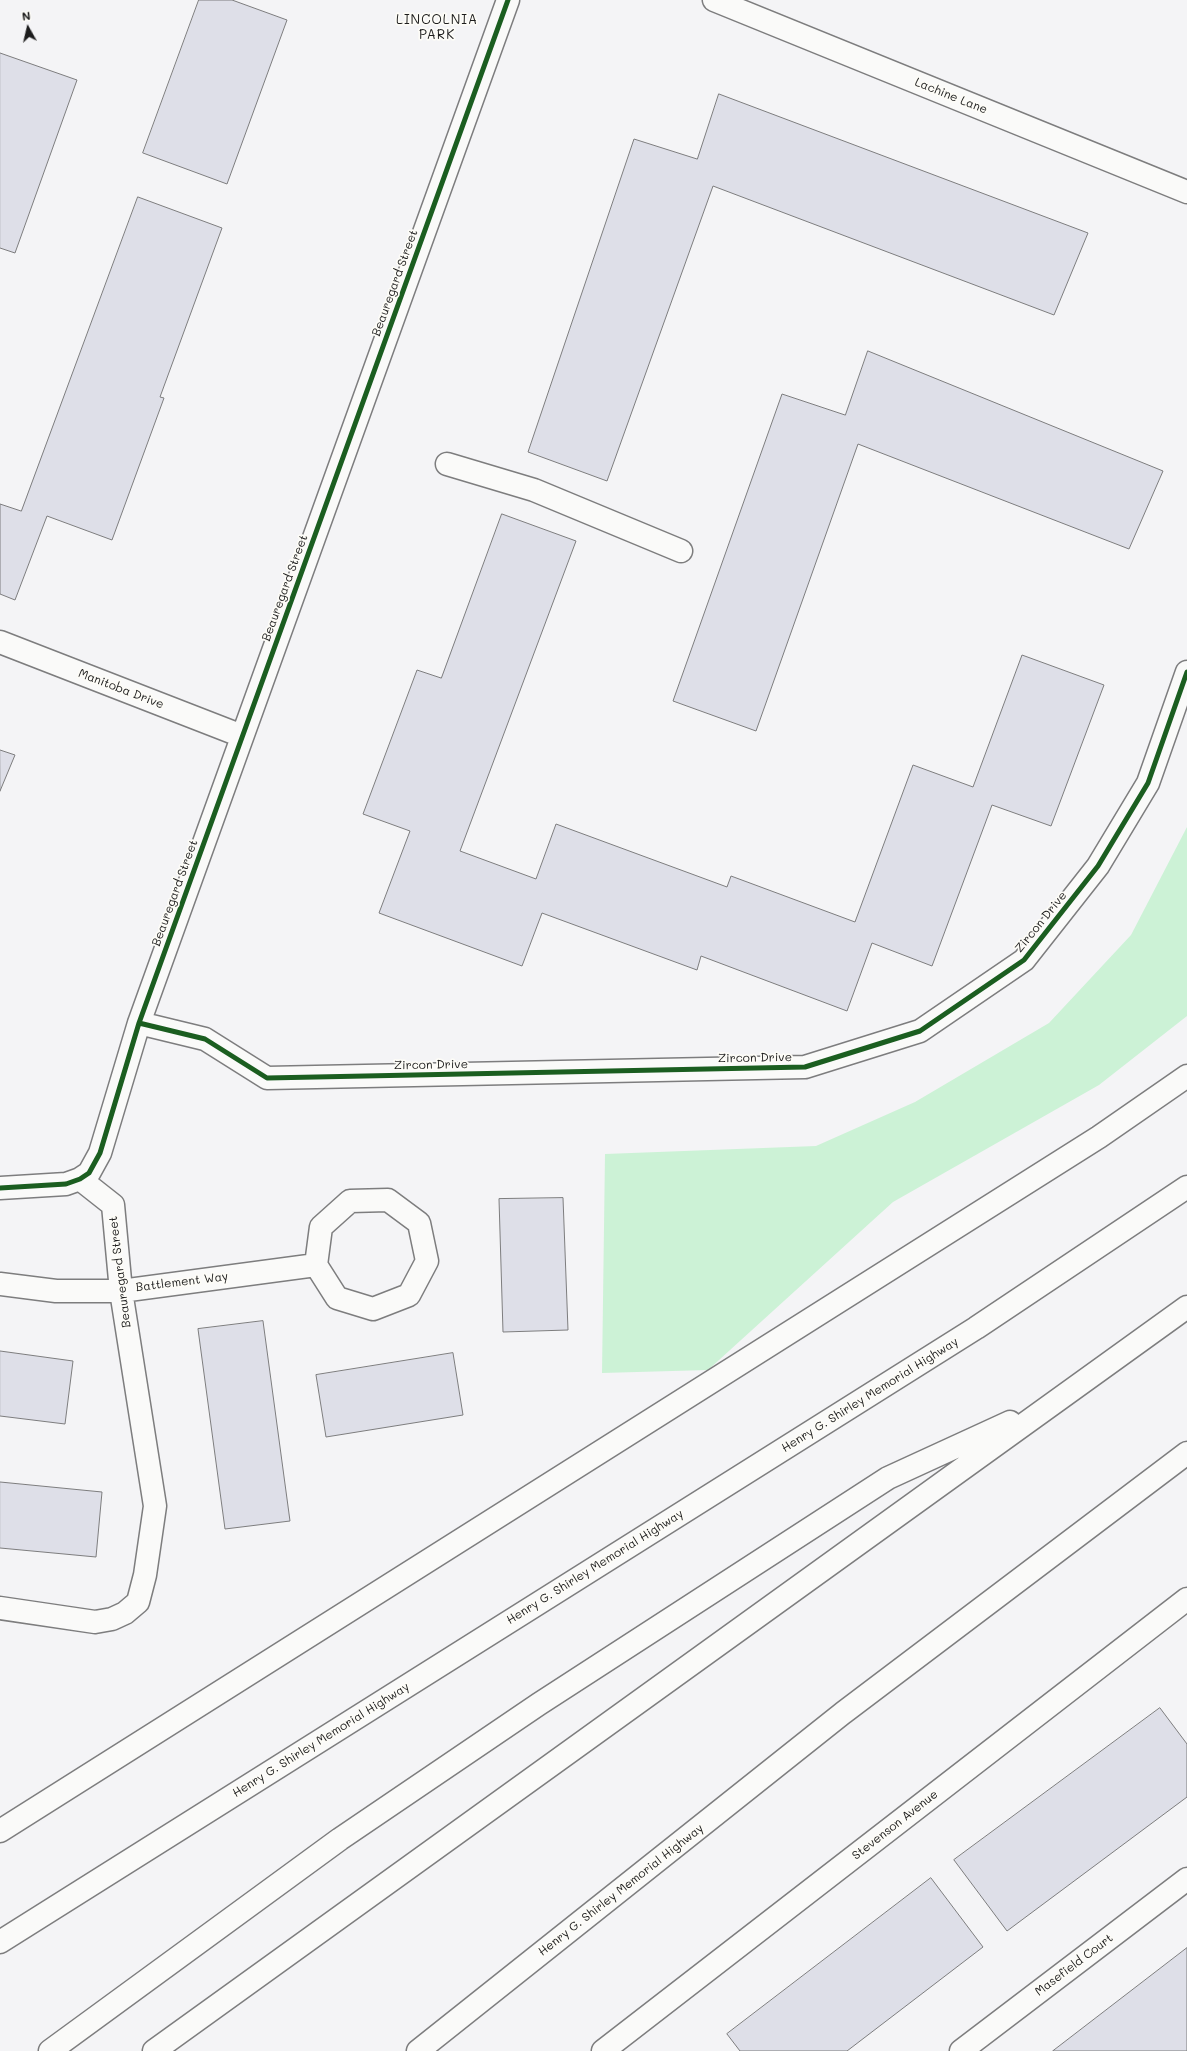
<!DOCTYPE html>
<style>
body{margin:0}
#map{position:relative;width:1187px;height:2051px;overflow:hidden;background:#f4f4f6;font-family:Mali,sans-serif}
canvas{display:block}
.north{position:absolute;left:8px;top:8px;width:40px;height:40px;-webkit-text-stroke:3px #fdfcf7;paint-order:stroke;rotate:352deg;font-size:11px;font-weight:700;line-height:16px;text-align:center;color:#1c1c1c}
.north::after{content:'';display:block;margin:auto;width:14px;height:18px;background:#1c1c1c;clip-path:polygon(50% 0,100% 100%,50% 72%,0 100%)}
</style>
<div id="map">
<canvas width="1187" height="2051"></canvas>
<div class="north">N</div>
</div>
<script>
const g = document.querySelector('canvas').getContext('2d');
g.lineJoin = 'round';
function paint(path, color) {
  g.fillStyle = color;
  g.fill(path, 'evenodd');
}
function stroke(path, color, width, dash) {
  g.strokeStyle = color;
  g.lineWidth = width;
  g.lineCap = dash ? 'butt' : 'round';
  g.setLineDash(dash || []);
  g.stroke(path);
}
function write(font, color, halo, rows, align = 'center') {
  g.font = font + ' Mali,sans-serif';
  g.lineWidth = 3.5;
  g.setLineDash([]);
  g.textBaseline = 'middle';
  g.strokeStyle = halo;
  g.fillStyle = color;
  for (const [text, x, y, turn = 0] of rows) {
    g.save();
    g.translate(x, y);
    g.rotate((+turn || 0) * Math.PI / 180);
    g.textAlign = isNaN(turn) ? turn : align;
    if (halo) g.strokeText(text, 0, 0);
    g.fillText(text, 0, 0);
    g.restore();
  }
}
paint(new Path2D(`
 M1187,827V1016L1099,1085L893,1202L708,1370L602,1373L605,1154L816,1146L915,1102L1049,1023L1131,935Z`), '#ccf2d6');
const building = new Path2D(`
 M199,0H232L287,20L227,184L143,153Z
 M0,53L77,80L15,253L0,248Z
 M719,94L1088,233L1054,315L713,186L607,481L528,452L634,139L697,159Z
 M138,197L222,228L160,397L164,398L112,540L47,516L15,600L0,594V504L21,511Z
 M868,351L1163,471L1129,549L858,444L756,731L673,701L782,394L845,415Z
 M502,514L576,541L460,851L536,879L556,824L727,887L731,876L855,922L913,765L973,787L1022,655L1104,685L1051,826L992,805L932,966L872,943L847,1011L701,956L697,970L542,913L522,966L379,913L410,831L363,814L417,670L441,678Z
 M0,750L15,755L0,791Z
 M563,1198L568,1330L503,1332L499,1199Z
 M263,1321L290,1521L225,1529L198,1329Z
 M0,1351L73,1361L65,1424L0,1416Z
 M453,1353L463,1415L326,1437L316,1375Z
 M0,1482L102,1492L96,1557L0,1548Z
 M1160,1708L1187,1744V1797L1007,1931L954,1860Z
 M931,1878L983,1947L847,2051H740L727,2034Z
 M1187,1948V2051H1053Z`);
paint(building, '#dedfe8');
stroke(building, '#7d7d7e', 1);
const minor = new Path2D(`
 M714,0L1187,192
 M447,464L534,490L681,551
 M0,642L242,736
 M139,1023L205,1039L267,1078L805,1067L920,1031L1024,960L1098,866L1148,783L1187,672
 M0,1188L66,1184L80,1179L89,1173L100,1153L139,1023L508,0
 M388,1200L419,1223L427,1261L409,1295L373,1309L337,1298L316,1265L321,1227L350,1201Z
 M0,1284L56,1291H121L316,1265
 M0,1608L95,1622L112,1619L125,1613L138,1602L145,1575L155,1506L121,1291L113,1205L80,1179
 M603,2051L1187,1599
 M961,2051L1187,1879`);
const highway = new Path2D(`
 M0,1831L1099,1137L1187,1076
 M0,1942L976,1328L1187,1187
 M50,2051L340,1839L539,1704L888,1478L1010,1422
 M154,2051L1187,1307
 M418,2051L843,1713L1187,1453`);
stroke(minor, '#7d7d7e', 25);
stroke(highway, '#7d7d7e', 25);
stroke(minor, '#fafaf9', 22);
stroke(highway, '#fafaf9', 22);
stroke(new Path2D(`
 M139,1023L205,1039L267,1078L805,1067L920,1031L1024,960L1098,866L1148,783L1187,672
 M0,1188L66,1184L80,1179L89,1173L100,1153L139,1023L508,0`), '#1b5e20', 5);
write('12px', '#1c1c1c', '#fdfcf7', [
 ["Lachine Lane",951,96,22],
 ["Beauregard Street",395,283,-70],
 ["Beauregard Street",285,588,-70],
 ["Manitoba Drive",121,689,21],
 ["Beauregard Street",175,893,-70],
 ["Zircon Drive",1041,922,-51],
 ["Zircon Drive",755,1058,-1],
 ["Zircon Drive",431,1065,-1],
 ["Beauregard Street",120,1272,-97],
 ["Battlement Way",182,1282,-7],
 ["Henry G. Shirley Memorial Highway",870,1395,-32],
 ["Henry G. Shirley Memorial Highway",595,1567,-32],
 ["Henry G. Shirley Memorial Highway",321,1740,-32],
 ["Stevenson Avenue",895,1825,-38],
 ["Henry G. Shirley Memorial Highway",621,1890,-38],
 ["Masefield Court",1074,1965,-37]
]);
g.letterSpacing = '1px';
write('13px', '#1c1c1c', '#fdfcf7', [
 ["LINCOLNIA",437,20],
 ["PARK",437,35]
]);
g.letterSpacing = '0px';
</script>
